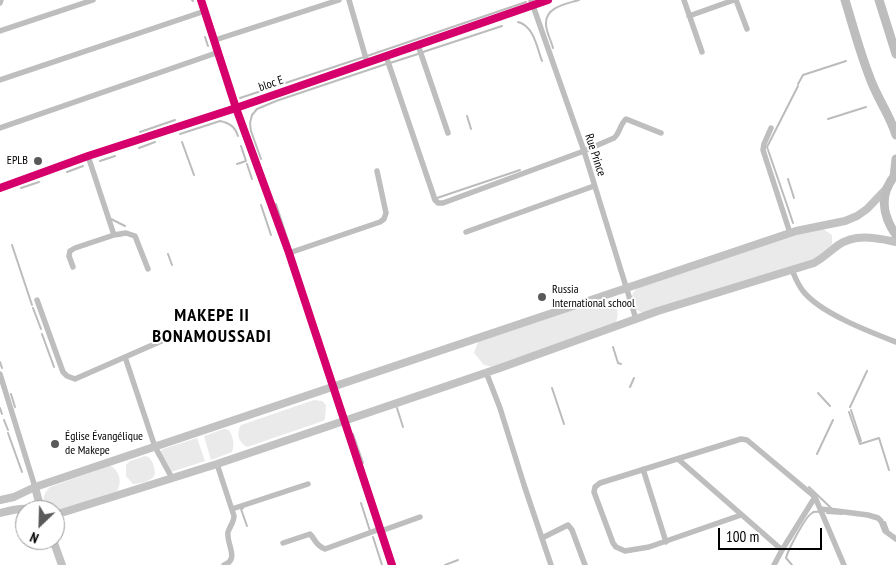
<!DOCTYPE html>
<meta charset="utf-8">
<style>
body{margin:0}
#map{position:relative;width:896px;height:565px;overflow:hidden;background:#fff;font-family:"PT Sans Narrow",sans-serif}
canvas{display:block}
.north{position:absolute;left:15px;top:500px;width:50px;height:50px;box-sizing:border-box;background:#fff;border:1px solid #999;border-radius:50%;rotate:204deg;font-size:14px;font-weight:700;line-height:20px;text-align:center;color:#000}
.north::after{content:'';display:block;margin:auto;width:18px;height:22px;background:#595959;clip-path:polygon(50% 0,100% 100%,50% 72%,0 100%)}
.scale{position:absolute;left:718px;top:528px;width:104px;height:22px;box-sizing:border-box;border:2px solid #000;border-top:0;padding-left:6px;font-size:15px;line-height:18px;white-space:nowrap;color:#000;-webkit-text-stroke:4px #fff;paint-order:stroke}
</style>
<div id="map">
<canvas width="896" height="565"></canvas>
<div class="north">N</div>
<div class="scale">100 m</div>
</div>
<script>
const g = document.querySelector('canvas').getContext('2d');
g.lineJoin = 'round';
function paint(path, color) {
  g.fillStyle = color;
  g.fill(path, 'evenodd');
}
function stroke(path, color, width, dash) {
  g.strokeStyle = color;
  g.lineWidth = width;
  g.lineCap = dash ? 'butt' : 'round';
  g.setLineDash(dash || []);
  g.stroke(path);
}
function write(font, color, halo, rows, align = 'center') {
  g.font = font + ' "PT Sans Narrow",sans-serif';
  g.lineWidth = 4;
  g.setLineDash([]);
  g.textBaseline = 'middle';
  g.strokeStyle = halo;
  g.fillStyle = color;
  for (const [text, x, y, turn = 0] of rows) {
    g.save();
    g.translate(x, y);
    g.rotate((+turn || 0) * Math.PI / 180);
    g.textAlign = isNaN(turn) ? turn : align;
    if (halo) g.strokeText(text, 0, 0);
    g.fillText(text, 0, 0);
    g.restore();
  }
}
paint(new Path2D(`
 M819,226L832,235V244L820,258L643,313L634,309C629,295 632,293 642,283Z
 M599,299C615,305 622,307 615,325L493,367L484,365L474,353L479,339Z
 M314,400L322,401L326,405L325,419L323,421L247,447C238,442 236,433 241,425Z
 M224,429L229,430C233,437 235,444 232,452L211,460L204,436Z
 M197,438L205,461L171,472C162,472 161,462 159,455L160,451L163,449Z
 M145,456C150,457 151,459 153,464C157,475 155,478 145,482C140,483 137,484 133,484L126,476V465L130,461Z
 M109,466L113,467C120,474 122,482 117,491L58,511C44,508 38,499 50,487Z`), '#eaeaea');
stroke(new Path2D(`
 M192,0L193,1
 M518,22C534,26 537,48 542,61
 M205,37L208,46
 M553,48C551,40 546,32 546,24C545,7 566,4 579,0
 M423,52L502,26
 M367,56L526,2
 M390,63L418,54
 M798,84L803,75L846,61
 M240,98L364,57
 M467,116L471,129
 M828,119L866,107
 M140,132L175,120
 M180,134L220,121C230,123 235,127 238,136
 M182,142L194,175
 M139,148L155,142
 M261,159L251,131L250,123L252,115L257,109L276,101L386,64
 M100,161L115,156
 M237,164L246,161L241,146
 M247,164L252,179
 M67,172L83,166
 M788,179L794,198
 M21,188L39,182
 M437,198L520,170
 M276,204L290,247
 M261,205L271,235
 M787,205L767,147L798,86
 M787,205L793,223
 M111,219L125,226
 M12,245L32,305
 M168,254L172,265
 M33,308L41,329
 M42,334L54,367
 M613,347L618,363L621,364
 M0,362L2,368
 M630,387L634,378
 M552,388L564,424
 M818,393L830,406
 M11,394L15,407
 M850,407L867,371
 M0,408L2,414
 M397,408L403,427
 M851,410L861,441
 M849,412L860,444L879,438L889,470
 M4,420L8,430
 M8,433L22,472
 M353,434L363,463
 M817,454L833,420
 M809,487L831,508
 M361,503L370,531
 M243,508L241,509L247,526
 M827,513L842,514
 M885,522L888,530
 M373,537L382,565
 M445,565L458,560
 M792,565L786,558C788,550 805,517 812,513C814,511 816,512 819,512`), '#bcbcbc', 2);
stroke(new Path2D(`
 M349,0L367,62
 M531,0L584,151L636,319
 M684,0L702,52
 M736,0L747,29
 M0,3L1,0
 M689,16L734,0
 M0,31L93,0
 M215,40L339,0
 M418,45L448,133
 M386,56L435,200L438,203H443L584,151L614,138C620,133 620,124 626,119L661,133
 M0,80L205,11
 M0,128L219,52
 M771,128L764,144L763,150L790,233
 M88,156L114,235
 M0,188L88,156L236,108L548,0
 M466,232L594,186
 M289,253L380,222L384,219L386,213L377,171
 M73,267L69,256L70,251L75,248L114,235L126,233L135,236L148,269
 M792,270C795,277 798,285 803,291C820,313 870,332 896,342
 M37,300L63,372L67,376L75,379L182,332
 M125,357L155,447L172,478
 M486,372L500,408L525,488L551,565
 M0,374L35,487
 M678,459L782,550
 M217,464L234,516C234,522 230,526 228,532C226,544 240,559 224,565
 M643,469L666,542
 M232,509L308,484
 M821,509L868,515L878,518L881,521L885,531L896,539
 M741,515L649,547L625,551L616,547L613,543L594,492L595,487L600,483L741,439L747,440L815,497L844,565
 M381,531L420,517
 M542,538L568,525L572,530L585,565
 M283,543L310,534C316,540 315,545 325,549L380,529
 M774,565L782,550L815,497`), '#bebebe', 5.5);
stroke(new Path2D(`
 M201,0L236,108L289,253L392,565`), '#bebebe', 7);
stroke(new Path2D(`
 M35,487L41,510
 M0,500L14,497L35,487L796,231L845,221L857,216L867,209L888,187
 M0,513C13,510 23,507 36,510
 M55,514H58L217,464L500,368L658,311L814,263C823,258 829,252 837,246C855,233 876,238 896,242
 M53,540L62,565`), '#c2c2c2', 8);
stroke(new Path2D(`
 M845,0C853,26 860,53 870,78C877,98 890,115 896,135
 M879,0L896,54
 M896,174C879,193 882,215 896,235
 M894,177L896,159`), '#bdbdbd', 9);
stroke(new Path2D(`
 M201,0L236,108L289,253L392,565
 M0,188L88,156L236,108L548,0`), '#d6006c', 8);
for (const [x, y, r, color] of [
 [38,161,5,"#595959"],
 [542,297,5,"#595959"],
 [55,444,5,"#595959"]
]) {
  const dot = new Path2D();
  dot.arc(x, y, r, 0, 2 * Math.PI);
  g.fillStyle = color;
  g.fill(dot);
  stroke(dot, '#fff', 2);
}
write('12px', '#000', '#fff', [
 ["bloc E",271,84,-19],
 ["Rue Prince",595,155,72]
]);
write('12px', '#000', '#fff', [
 ["EPLB",28,161,"right"],
 ["Russia",552,290],
 ["International school",552,304],
 ["Église Évangélique",65,437],
 ["de Makepe",65,451]
], 'left');
g.letterSpacing = '1px';
write('bold 18px', '#000', '#fff', [
 ["MAKEPE II",212,316],
 ["BONAMOUSSADI",212,337]
]);
g.letterSpacing = '0px';
</script>
